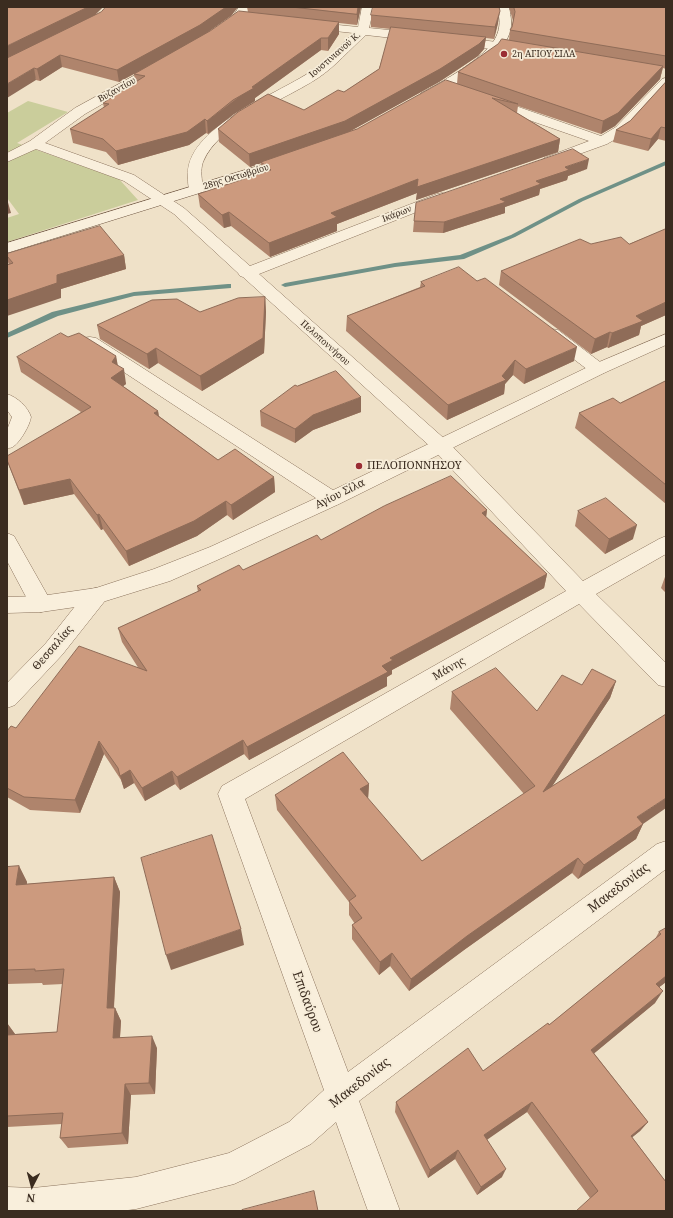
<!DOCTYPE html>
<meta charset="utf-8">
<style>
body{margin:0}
#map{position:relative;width:673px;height:1218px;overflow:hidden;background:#efe1c8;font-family:"Noto Serif",serif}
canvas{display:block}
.frame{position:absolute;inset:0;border:8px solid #3b2c20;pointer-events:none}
.north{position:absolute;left:12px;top:1166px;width:40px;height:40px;-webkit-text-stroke:3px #f6ecd8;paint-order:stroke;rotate:186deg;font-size:11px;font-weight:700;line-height:16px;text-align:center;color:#3b2c20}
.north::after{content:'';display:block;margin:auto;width:14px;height:18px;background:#3b2c20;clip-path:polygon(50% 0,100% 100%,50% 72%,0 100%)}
</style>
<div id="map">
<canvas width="673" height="1218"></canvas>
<div class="frame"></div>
<div class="north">N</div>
</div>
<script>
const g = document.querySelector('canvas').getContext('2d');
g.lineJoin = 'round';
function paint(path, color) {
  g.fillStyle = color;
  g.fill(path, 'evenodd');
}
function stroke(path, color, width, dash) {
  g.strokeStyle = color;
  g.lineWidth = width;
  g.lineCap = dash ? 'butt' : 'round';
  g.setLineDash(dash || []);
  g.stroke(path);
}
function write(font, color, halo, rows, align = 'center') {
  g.font = font + ' "Noto Serif",serif';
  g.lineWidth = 3.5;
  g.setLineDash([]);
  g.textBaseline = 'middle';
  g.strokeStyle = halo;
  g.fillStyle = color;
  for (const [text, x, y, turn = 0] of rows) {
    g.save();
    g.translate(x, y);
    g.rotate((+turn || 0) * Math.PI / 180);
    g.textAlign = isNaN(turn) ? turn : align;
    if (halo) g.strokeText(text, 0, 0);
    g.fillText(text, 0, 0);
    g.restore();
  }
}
paint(new Path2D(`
 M28,101L68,112L17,143L119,179L138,200L7,242V218L19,214L7,198V113Z`), '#cacd9b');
paint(new Path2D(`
 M666,161V165L583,201L515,237L464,259L395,267L285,287L281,285L285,283L395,263L460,255L511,235L579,199Z
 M228,284H231V288L134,296L58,316L7,338V333L52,312L134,292Z`), '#6f9187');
const pedestrian = new Path2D(`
 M7,394C17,397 28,407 31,417C30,425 20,442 14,446C12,448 9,448 7,448V430L12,417L7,410Z
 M7,533L14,536L49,598L52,604L49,610L41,612L33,610L7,561Z
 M96,588L104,590L107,596L104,602L62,655L15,705L7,708V683L46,643L88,590Z`);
const minor = new Path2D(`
 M239,7H251C244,17 230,36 216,32L214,30L216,28L233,16Z
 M362,7H374L369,28L419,33L423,35L425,37L423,39L419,41L366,35C350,49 336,66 318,78C285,100 219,123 203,162C200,170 202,180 203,189L201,192L196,193L191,192C188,188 188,183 188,177C184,128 276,95 310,72C326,62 339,47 353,33L308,28L304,27L302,25L304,23L308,22L358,27Z
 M456,37L521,45L525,46L527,49L525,52L521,53L452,44L450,41L452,38Z
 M161,61L165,62L167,65L165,68L85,114L45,143L134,175L184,208L250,266L437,194L442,193L447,194L449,197L447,200L259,274L447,441L583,581L659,539L666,536V554L596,594L666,663V687L658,685L579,604L245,799L348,1072L657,844L666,841V869L359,1101L400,1211H368L336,1122L311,1144L245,1179L234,1184L136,1209L120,1211H7V1187L33,1188L136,1177L229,1153L289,1122L324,1090L218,794L222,786L566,591L433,449L243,277L240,276L238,273L174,214L124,181L36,149L7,162V153L30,141L75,108Z
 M666,78V89L626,133L607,144L549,165L544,164L542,161L544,158L589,141L483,104L482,101L483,98H493L601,136L616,127L662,79Z
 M552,329L558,330L604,365L607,369L604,373L598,374L592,373L546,338L543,334L546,330Z
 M90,337L96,338L339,494L342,499L339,504L332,506L325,504L84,346L81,342L84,338Z`);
const tertiary = new Path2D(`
 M666,334V345L604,373L339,504L224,557L170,581L96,604L41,612L7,613V597L41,596L96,588L154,569L210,547L325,494L592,365Z`);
const secondary = new Path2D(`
 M497,7H509C511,17 513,27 508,37C505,44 500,50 495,55C483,67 447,92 431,99C427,100 425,100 421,99L420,96L421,93C442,82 486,58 496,37C501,27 500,18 497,7Z
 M291,156L296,157L298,160L296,163L7,253V243Z`);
stroke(pedestrian, '#8b735d', 1);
stroke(minor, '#8b735d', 1);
stroke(tertiary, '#8b735d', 1);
stroke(secondary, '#6d5440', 1);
paint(pedestrian, '#f9efdc');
paint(minor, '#f9efdc');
paint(tertiary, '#f9efdc');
paint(secondary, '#f9efdc');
paint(new Path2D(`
 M7,7H103L95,14L232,15L209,31L248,12L247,7H361L357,25L339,23V34L328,51L321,50L255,98V101L234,114L208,134L206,133L189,145L118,165L106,152L73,143L70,129L104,108L103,103L135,83L134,74L119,82L62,67L40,81L36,80Z
 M509,7H666V69L663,68L660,79L615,126L601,134L518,106L517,113L560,139L558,152L416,200L417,193L337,224V231L270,257L231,226L224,228L200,207L198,194L261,173V163L250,167L219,142L218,129L304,110L344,92L379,69L391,29L371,27V15L498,23L494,39L486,38L484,49L478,56L439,82L347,133L357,129L457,84L458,72L509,40L510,30L512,27L513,21Z
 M666,82V141L658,139L648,151L613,142L616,130L630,121Z
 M587,169L568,176L567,180L540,189L539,195L505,207V213L443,233L413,232L414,221Z
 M666,229V315L641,326L639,335L608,348L607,347L591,354L499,285L501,271L591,244H629Z
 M7,254L124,255L126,269L61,289V298L9,265L7,259Z
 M421,282L574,361L524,384L513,375L505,384L504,394L447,420L346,331L347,316L420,287Z
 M265,297L266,312L264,353L202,391L158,363L149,369L100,339L97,325L200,312Z
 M68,337L116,356L117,365L126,384L123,386L158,411L159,416L218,460L274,477L275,492L233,520L227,515L197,536L129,566L103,529L101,530L74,494L24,505L11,471L7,461L81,412L21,372L17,357Z
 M666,381V504L575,428L579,413L620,403Z
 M297,386L361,412L313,430L295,443L261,426L260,411Z
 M487,510L486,517L547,574L544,588L392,670V674L387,677V686L249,760L244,754L180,790L175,784L145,801L134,783L124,789L121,780L104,754L80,813L30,810L7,797V731L16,728L139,669L122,642L118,628L198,592L197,586L243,570L321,540Z
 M578,511L633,539L605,554L575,526Z
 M666,574V593L661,588Z
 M616,681L610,698L552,786L643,824L636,839L578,879L572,873L464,950L409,991L390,966L379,975L352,939V925L355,924L349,915V902L277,810L275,795L369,784L368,799L422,861L524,794L450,709L452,692L537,711L582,685Z
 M19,866L27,882V884L114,877L120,892L114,1008H115L121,1021L120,1038L157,1048L155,1094L131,1095L128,1144L68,1148L60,1138L62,1124L7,1127V1023L15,1034L57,1032L63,984L43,985L42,983L7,984V867Z
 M666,928V982L659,987L655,1003L594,1053L648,1122L640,1131L632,1137L666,1182L590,1198L527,1112L487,1139L502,1177L477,1195L455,1159L428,1178L395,1112L396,1102L483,1071L549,1025L655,939L659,932Z`), '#af846c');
paint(new Path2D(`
 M88,7H103L93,17L7,59V46Z
 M226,7H238L232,15L201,37L119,82L117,70Z
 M358,7H361L357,25V14Z
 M500,11L498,23L494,39L495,27Z
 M339,22V34L328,51V38Z
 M486,37L484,49L478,56L439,82L345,134L250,167L249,154Z
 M321,38V50L255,98V101L234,114L208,134L207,121L252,87Z
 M60,55L62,67L40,81L37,69Z
 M663,66L660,79L615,126L601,134L603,121Z
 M34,68L36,80L7,98V84Z
 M205,119L206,133L189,145L118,165L116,151Z
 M661,127L658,139L648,151L651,139Z
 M560,139L558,152L416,200L417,193L337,224V231L270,257L269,243L331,213L418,179Z
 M589,159L587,169L568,176L567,180L540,189L539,195L505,207V213L443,233L444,222L500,199L565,167Z
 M7,199L11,213L7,214Z
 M229,212L231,226L224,228L222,215Z
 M124,255L126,269L61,289V298L7,316V300L57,275Z
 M265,297L266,312L264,353L202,391L200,376Z
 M666,302V315L641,326L639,335L608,348L612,333L636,316Z
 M610,332L607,347L591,354L595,339Z
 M577,347L574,361L524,384L526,369Z
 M156,348L158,363L149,369L147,354Z
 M116,356L119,371L124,369L126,384L114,393L111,378L112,362Z
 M515,360L513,375L505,384L504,394L447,420L448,405L502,376Z
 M361,397V412L313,430L295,443V429L313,415Z
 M158,411L160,426L154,413Z
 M274,477L275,492L233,520L231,505Z
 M70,479L74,494L24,505L19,490Z
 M226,501L227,515L197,536L129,566L126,551Z
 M487,510L485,525L482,513Z
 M99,514L103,529L101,530L97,515Z
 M637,525L633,539L605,554L609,539Z
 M547,574L544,588L392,670V674L387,677V686L249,760L247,747L382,666L390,658Z
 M616,681L610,698L538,808L543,792Z
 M243,740L244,754L180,790L177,777Z
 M99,741L104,754L80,813L75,800Z
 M130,770L134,783L124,789L120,776Z
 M172,771L175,784L145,801L142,788Z
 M369,784L368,799L360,789Z
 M666,798V808L643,824L636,839L578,879L584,865L637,817Z
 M578,858L572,873L464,950L409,991L411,979L467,936Z
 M19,866L27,882L24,900L16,885Z
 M114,877L120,892L113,1021L107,1008Z
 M241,929L244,945L171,970L166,955Z
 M392,953L390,966L379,975L380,962Z
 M666,976V982L648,996L656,984Z
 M663,991L655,1003L585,1061L591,1050Z
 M115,1008L121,1021L119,1051L113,1038Z
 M7,1023L15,1034L13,1047L7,1039Z
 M152,1036L157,1048L155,1094L149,1083Z
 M125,1084L131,1095L128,1144L122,1133Z
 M532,1102L527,1112L481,1144L484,1135Z
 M648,1122L640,1131L623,1145L631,1136Z
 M458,1150L455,1159L428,1178L430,1170Z
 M506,1169L502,1177L477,1195L481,1187Z`), '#8f6c58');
const building = new Path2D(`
 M7,7H88L7,46Z
 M106,7H226L200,25L117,70L60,55L37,69L34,68L7,84V58L101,12Z
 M292,7H358L357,14Z
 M373,7H499L500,11L495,27L371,15Z
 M514,7H666V56L510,30L512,27L515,12Z
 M239,11L339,22L328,38H321L252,87L254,88L233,100L207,121L205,119L187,132L116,151L103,139L70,129L109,104L103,103L145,76L134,74L210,31Z
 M391,27L486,37L479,44L440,69L345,121L249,154L218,129L238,112L268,94L304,110L338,90L344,92L379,69Z
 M502,39L663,66L618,113L603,121L458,72L498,44Z
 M446,80L518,104L492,98L560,139L417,187L418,179L331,213L337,217L269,243L229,212L222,215L198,194L271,170L261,162L357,129Z
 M666,82V128L661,127L651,139L616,130L630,121Z
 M573,149L589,159L565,167L569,170L536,181L541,184L500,199L506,202L444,222L414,221L416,203Z
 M100,226L124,255L57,275V283L7,300V265L13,263L7,256V254Z
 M666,229V302L636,316L643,321L612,333L610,332L595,339L501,271L580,239L591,244L621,237L629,244Z
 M459,267L477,281L485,278L577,347L526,369L515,360L502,376L506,380L448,405L347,316L425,286L421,282Z
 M265,297L263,338L200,376L156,348L147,354L97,325L152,300L177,299L200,312L238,298Z
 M61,333L68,337L79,333L116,356L112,362L124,369L111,378L158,411L154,413L218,460L235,449L274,477L231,505L226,501L194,521L126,551L99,514L97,515L70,479L19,490L7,460V456L91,407L17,357Z
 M336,371L361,397L313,415L295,429L260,411L295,385L297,386Z
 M666,381V485L579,413L613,398L620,403Z
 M451,476L487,510L482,513L547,574L390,658L393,660L382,666L388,672L247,747L243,740L177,777L172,771L142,788L130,770L120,776L118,768L99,741L75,800L24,797L7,788V731L11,726L16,728L79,646L147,671L118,628L201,590L197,586L239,565L243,570L317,535L321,540L384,506Z
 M606,498L637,525L609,539L578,511Z
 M496,668L537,711L562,675L582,685L592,669L616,681L543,792L666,714V798L637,817L643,824L584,865L578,858L467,936L411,979L392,953L380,962L352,925L362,918L349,901L356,896L275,795L343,752L369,784L360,789L422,861L535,786L452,692Z
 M212,835L241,929L166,955L141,858Z
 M19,866L16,885L114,877L107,1008H115L113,1038L152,1036L149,1083L125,1084L122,1133L60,1138L63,1113L7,1116V1035L57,1032L64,969L35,971V969L7,970V867Z
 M666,928V976L656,984L663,991L591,1050L648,1122L631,1136L666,1182V1211H576L598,1191L532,1102L484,1135L506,1169L481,1187L458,1150L430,1170L396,1102L468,1048L483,1071L548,1023L549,1025L661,934L659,932Z
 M314,1191L318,1211H242V1210Z`);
paint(building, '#cc9a7e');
stroke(building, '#8f6c58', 1);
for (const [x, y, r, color] of [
 [504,54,4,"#9a2d34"],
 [359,466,4,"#9a2d34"]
]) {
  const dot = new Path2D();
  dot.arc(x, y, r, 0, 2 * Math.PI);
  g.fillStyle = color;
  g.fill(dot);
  stroke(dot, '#f6ecd8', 1.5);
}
write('9px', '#3b2c20', '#f6ecd8', [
 ["2η ΑΓΙΟΥ ΣΙΛΑ",512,54]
], 'left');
write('9px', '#3b2c20', '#f6ecd8', [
 ["Ιουστινιανού Κ.",335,55,-41],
 ["Βυζαντίου",117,90,-29],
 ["28ης Οκτωβρίου",236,177,-17],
 ["Ικάρων",397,214,-21],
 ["Πελοποννήσου",325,343,42]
]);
write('11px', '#3b2c20', '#f6ecd8', [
 ["ΠΕΛΟΠΟΝΝΗΣΟΥ",367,466]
], 'left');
write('11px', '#3b2c20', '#f6ecd8', [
 ["Αγίου Σίλα",340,494,-26],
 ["Θεσσαλίας",53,648,-49],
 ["Μάνης",449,669,-30]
]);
write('13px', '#3b2c20', '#f6ecd8', [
 ["Μακεδονίας",619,888,-37],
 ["Επιδαύρου",307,1002,70],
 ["Μακεδονίας",360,1083,-38]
]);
</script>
